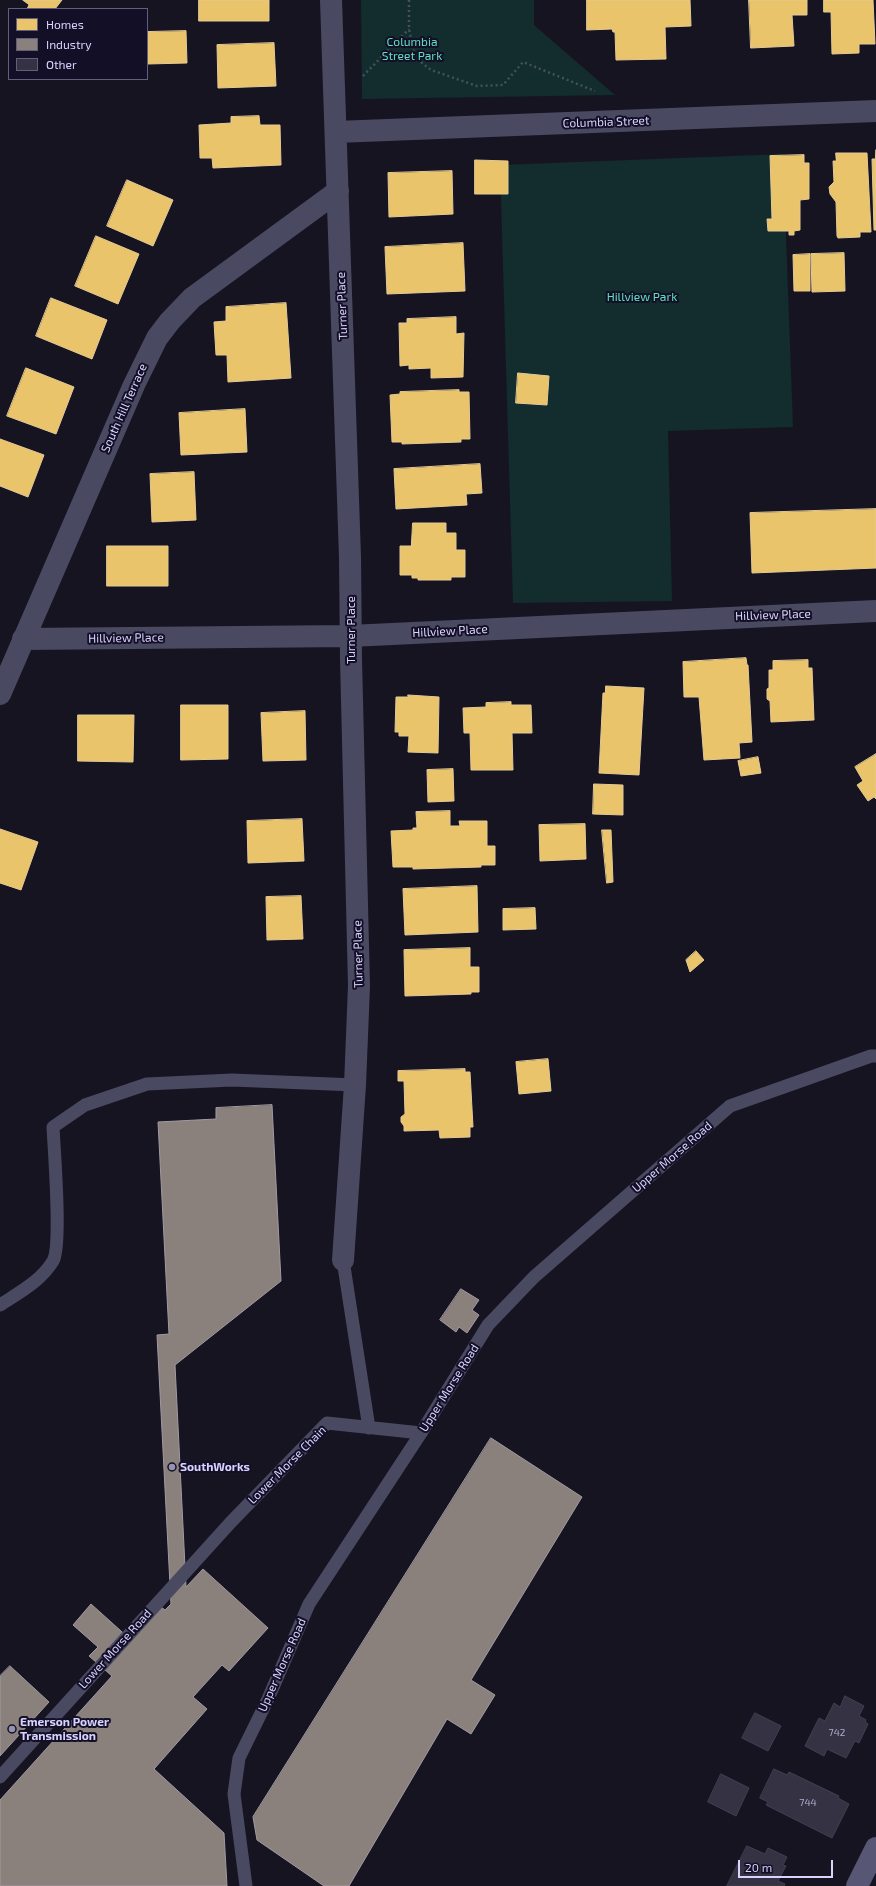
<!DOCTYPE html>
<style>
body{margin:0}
#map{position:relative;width:876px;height:1886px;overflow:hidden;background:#161421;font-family:"Exo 2",sans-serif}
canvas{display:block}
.legend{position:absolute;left:8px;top:8px;width:140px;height:72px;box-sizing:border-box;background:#130f26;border:1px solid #625e7d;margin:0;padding:5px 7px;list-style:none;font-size:12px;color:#d9d4ff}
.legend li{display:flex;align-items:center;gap:8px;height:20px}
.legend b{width:20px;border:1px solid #625e7d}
.scale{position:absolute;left:738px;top:1860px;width:95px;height:18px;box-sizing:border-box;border:2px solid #d9d4ff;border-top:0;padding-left:5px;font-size:12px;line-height:14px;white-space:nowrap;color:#d9d4ff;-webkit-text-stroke:3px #130f26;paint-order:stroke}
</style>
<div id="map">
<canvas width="876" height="1886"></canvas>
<ul class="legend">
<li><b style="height:11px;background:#e9c46a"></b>Homes</li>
<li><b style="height:11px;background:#8a817c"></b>Industry</li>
<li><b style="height:11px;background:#343243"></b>Other</li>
</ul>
<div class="scale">20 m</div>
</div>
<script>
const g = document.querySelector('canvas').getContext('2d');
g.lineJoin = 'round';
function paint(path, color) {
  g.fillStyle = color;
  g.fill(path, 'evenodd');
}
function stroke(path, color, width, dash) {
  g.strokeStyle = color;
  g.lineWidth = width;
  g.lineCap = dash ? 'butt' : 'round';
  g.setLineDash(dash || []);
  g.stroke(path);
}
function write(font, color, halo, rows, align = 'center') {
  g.font = font + ' "Exo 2",sans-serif';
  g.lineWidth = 4;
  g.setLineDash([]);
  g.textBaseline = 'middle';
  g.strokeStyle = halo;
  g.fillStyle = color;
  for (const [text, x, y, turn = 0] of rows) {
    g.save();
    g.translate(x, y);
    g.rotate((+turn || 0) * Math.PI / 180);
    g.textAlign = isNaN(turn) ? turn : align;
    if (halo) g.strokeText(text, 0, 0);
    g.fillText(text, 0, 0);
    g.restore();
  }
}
paint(new Path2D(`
 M361,0H534V25L615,95L362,99Z
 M783,154L793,427L668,431L672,601L513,603L500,165Z`), '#132c2d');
const homes = new Path2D(`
 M23,0H62L55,9H27L29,5Z
 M199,0H269V21H199Z
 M587,0H690L691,26L665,27L666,59L616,60L615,32H613L612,29L587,30Z
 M749,0H807V15H792L794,46L751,48Z
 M824,0H873L875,44H859V53L832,54L831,12H824Z
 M186,31L187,63L147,64V32Z
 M274,43L276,86L218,88L217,45Z
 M259,116L260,125H280L281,165L213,168L212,158H200L199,125L231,123V117Z
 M876,150V230H874L872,159H875Z
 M836,153H867L871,232H860V237L838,238L837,236L836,202L830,194L829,187L834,182L833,161H836Z
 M804,155V163H809V199L800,200V230L794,231V235H789V231H768L767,219H772L770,156Z
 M475,160L508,161V194H475Z
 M452,171L453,214L389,217L388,173Z
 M127,180L173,200L153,246L107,226Z
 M96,236L139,254L118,304L75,286Z
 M463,243L465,291L387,294L385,247Z
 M844,253L845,291L812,292L811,254Z
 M810,254V291H794L793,255Z
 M51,298L107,320L92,359L36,336Z
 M286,303L291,378L228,382L227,355H216L214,322L226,321V307Z
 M456,317V334L464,333L463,377L431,378V368L409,369V365L400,366L399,323H407V319Z
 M26,368L74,387L56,434L7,416Z
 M518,373L549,376L547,405L516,403Z
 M459,390V392H469L470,439H461V442L402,444V442H392L390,395L400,394V392Z
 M245,409L247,452L181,455L179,413Z
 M0,439L44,455L28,497L0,486Z
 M480,464L482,493L466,494L467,505L396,509L394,469Z
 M194,472L196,520L152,522L150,474Z
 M876,509V568L752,573L750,513Z
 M413,523H446V533H456V550H465V577H451V580H418V578H412V575H400V546H411Z
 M107,546H168V586H107Z
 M746,658L747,665H748L752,742L739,743L740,758L704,760L699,697H684L683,662Z
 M808,660V668H812L814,720L771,722L770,701L767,699V689L769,688V670H773V661Z
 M606,686L644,688L639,775L599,773L603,693H605Z
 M408,695L439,697L438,753L408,752L409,736H399V732H395L396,697H408Z
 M511,702V705H531L532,733H512L513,770H471L470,733H464L463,708L486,707V703Z
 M181,705H228V759L181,760Z
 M305,711L306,760L263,761L261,713Z
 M78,715H134L133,762L78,761Z
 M876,754V799L874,797L868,801L857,785L863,781L855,767Z
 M758,757L761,773L741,776L738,761Z
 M453,769L454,801L428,802L427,770Z
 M594,784L623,785V815L593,814Z
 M450,811V826H460L459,821H487V846H495V865H481V867L413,869V867H393L391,831L413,830V828H417L416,812Z
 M302,819L304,861L248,863L247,821Z
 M585,824L586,859L540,861L539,825Z
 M0,829L38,842L21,890L0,883Z
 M602,830H611L613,882L607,883Z
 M477,886L478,932L405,935L403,889Z
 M301,896L303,939L267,940L266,897Z
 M535,908L536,929L503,930V909Z
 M470,948V967H479V992H471V994L405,996L404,950Z
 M696,951L704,960L690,972L686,960Z
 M548,1059L551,1091L519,1094L516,1062Z
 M465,1069V1072H470L473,1127H470V1137L440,1138L439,1130L404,1131V1126L401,1122V1117L405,1114L404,1081H398V1071Z`);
paint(homes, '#e9c46a');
stroke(homes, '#e4c997', 1);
const industry = new Path2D(`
 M272,1105L281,1281L175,1365L186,1587L203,1569L268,1628L229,1671L222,1665L193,1697L207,1709L154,1769L224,1833L227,1886H0V1800L112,1676L89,1656L98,1647L73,1625L91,1604L131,1640L161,1607L165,1610L171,1604L157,1335L169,1334L158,1122L216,1119V1108Z
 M461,1289L479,1300L472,1310L479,1315L467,1333L459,1327L456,1332L440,1320Z
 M491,1438L582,1497L471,1680L495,1695L471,1734L447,1719L349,1886H324L257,1840L253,1817Z
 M10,1666L49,1702L0,1756V1676Z`);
paint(industry, '#8a817c');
stroke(industry, '#a29aa3', 1);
const building = new Path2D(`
 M845,1696L864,1706L859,1716L866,1720L865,1722L868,1724L859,1743L855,1741L846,1758L827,1749L824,1756L805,1746L819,1718L825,1721L834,1703L840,1707Z
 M755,1713L781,1726L768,1751L742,1738Z
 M774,1769L787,1775L789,1772L839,1796L838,1798L849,1804L832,1838L766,1805L768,1802L760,1798Z
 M721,1774L749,1788L736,1816L708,1802Z
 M747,1846L765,1854L768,1848L787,1857L783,1865L786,1866L778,1881L785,1884L784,1886H727Z`);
paint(building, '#343243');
stroke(building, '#433f54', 1);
stroke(new Path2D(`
 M409,0V29L414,53L422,63L431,70L477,86L503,85L523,62L595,91
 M363,76L409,29`), '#44505f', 2.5, [2, 3]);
stroke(new Path2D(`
 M343,1260L369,1428
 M0,1305C20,1292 41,1281 53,1261C62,1246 54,1149 53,1127L85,1105L147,1084L232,1080L355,1085
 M0,1777L231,1522L327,1423L421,1433
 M246,1886L234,1794L239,1758L268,1699L309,1604L421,1433L488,1325L534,1277L730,1106L871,1056H876`), '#4a4962', 13);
stroke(new Path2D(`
 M331,0L350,557L351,659L359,986L355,1085L343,1260
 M336,132L876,111
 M23,639L350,636L876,611
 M0,694L134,385L157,338L170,321L192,298L338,191`), '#4a4962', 22);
stroke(new Path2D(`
 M857,1886L876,1848`), '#575674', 22);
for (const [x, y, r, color] of [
 [172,1467,4,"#9591b1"],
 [12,1729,4,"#9591b1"]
]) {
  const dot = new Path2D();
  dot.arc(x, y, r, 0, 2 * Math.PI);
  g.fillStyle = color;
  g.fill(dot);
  stroke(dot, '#130f26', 1.5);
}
write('10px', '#b0acd0', null, [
 ["742",837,1733],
 ["744",808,1803]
]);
write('12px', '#5fe0c0', '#130f26', [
 ["Columbia",412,42],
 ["Street Park",412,56],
 ["Hillview Park",642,297]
]);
write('12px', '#d9d4ff', '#130f26', [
 ["Columbia Street",606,122,-2],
 ["Turner Place",342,306,-92],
 ["South Hill Terrace",124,408,-66],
 ["Hillview Place",773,615,-2],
 ["Turner Place",351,630,-90],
 ["Hillview Place",450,631,-3],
 ["Hillview Place",126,638,-1],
 ["Turner Place",358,954,-91],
 ["Upper Morse Road",672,1157,-41],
 ["Upper Morse Road",449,1388,-58],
 ["Lower Morse Chain",287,1465,-45],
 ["Lower Morse Road",115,1649,-48],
 ["Upper Morse Road",282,1665,-66]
]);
write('bold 12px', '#d9d4ff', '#130f26', [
 ["SouthWorks",180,1467],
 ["Emerson Power",20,1722],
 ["Transmission",20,1736]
], 'left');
</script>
